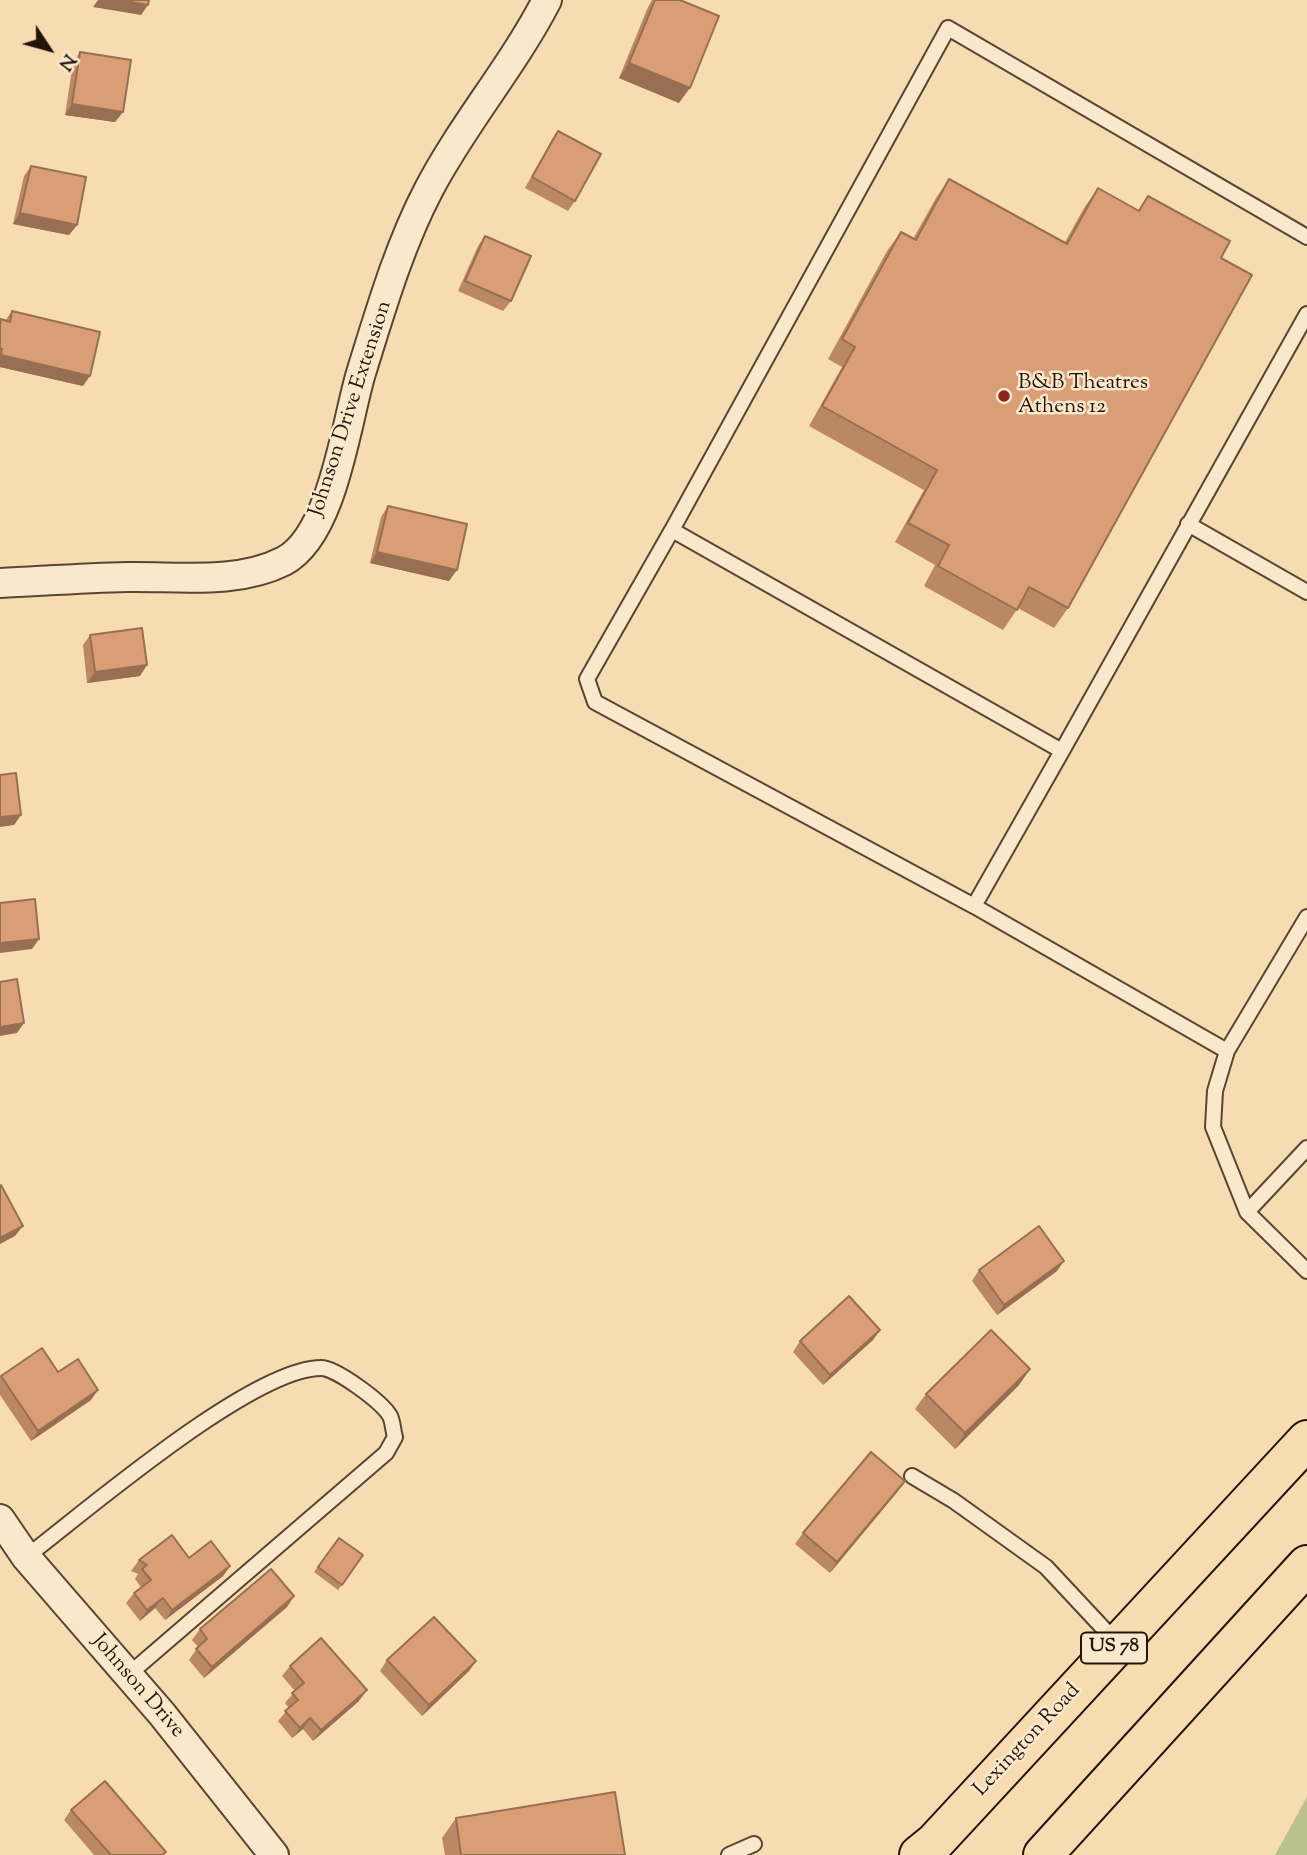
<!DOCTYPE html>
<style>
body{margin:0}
#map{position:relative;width:1307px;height:1855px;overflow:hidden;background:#f7dbb1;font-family:"Sorts Mill Goudy",serif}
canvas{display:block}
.north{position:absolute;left:14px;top:14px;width:70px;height:70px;-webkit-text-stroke:5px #fae8cc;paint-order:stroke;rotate:126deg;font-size:19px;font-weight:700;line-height:28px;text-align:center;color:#231409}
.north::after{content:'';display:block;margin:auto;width:24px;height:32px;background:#231409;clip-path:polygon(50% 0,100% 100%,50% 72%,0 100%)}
</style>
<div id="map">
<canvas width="1307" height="1855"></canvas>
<div class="north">N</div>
</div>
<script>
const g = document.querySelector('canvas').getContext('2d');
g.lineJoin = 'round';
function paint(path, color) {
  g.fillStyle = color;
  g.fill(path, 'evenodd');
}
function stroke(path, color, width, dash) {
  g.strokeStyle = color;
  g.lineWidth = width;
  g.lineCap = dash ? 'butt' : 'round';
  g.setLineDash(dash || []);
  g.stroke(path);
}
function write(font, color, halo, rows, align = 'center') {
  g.font = font + ' "Sorts Mill Goudy",serif';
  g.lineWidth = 5;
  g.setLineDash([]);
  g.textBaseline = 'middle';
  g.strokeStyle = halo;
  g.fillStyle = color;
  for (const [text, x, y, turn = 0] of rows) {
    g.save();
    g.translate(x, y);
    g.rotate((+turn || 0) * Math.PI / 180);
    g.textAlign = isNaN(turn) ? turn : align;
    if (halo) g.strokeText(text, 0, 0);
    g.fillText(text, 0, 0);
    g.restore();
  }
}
paint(new Path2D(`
 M1307,1797V1855H1275Z`), '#b9c18f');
const service = new Path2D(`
 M1307,237L948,28L672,530L1062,751L1307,314
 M1188,524L1307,592
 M672,530L587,679L595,702L974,906
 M1062,751L974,906L1227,1051
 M1307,917L1227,1051L1215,1091L1213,1127L1247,1212L1307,1271
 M1247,1212L1307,1148
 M912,1476L954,1501L1046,1567L1117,1643
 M26,1557C85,1512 252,1368 321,1368C336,1368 382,1402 390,1416C393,1422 393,1431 395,1437L386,1453L128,1675
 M729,1855L754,1844`);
const minor = new Path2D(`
 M0,583C42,581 85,578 127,577C178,576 237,585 284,561C333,535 346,423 361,373C380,312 399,246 429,189C463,124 513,66 547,0
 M0,1519L26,1557L162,1714L274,1855`);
const trunk = new Path2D(`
 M919,1855L935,1842L1307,1440
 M1043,1855L1307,1565`);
stroke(service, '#584633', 18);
stroke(minor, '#584633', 32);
stroke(trunk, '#231409', 42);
stroke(service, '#fae8cc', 14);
stroke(minor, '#fae8cc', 28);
stroke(trunk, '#f7dbb1', 38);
paint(new Path2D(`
 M652,0H680L679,103L619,78L648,7Z
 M80,52L123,112L115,122L65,115L73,63Z
 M558,131L575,201L568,211L525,188L551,141Z
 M31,166L77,225L69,235L13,224L24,176Z
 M949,179L1065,242L1084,208L1098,188L1138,211L1148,196L1221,258L1068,608L1054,628L1018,608L1003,630L924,586L935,565L895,542L924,490L809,426L842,367L828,359L887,251L901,232L913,239L936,198Z
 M485,236L511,301L503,311L458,291L478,246Z
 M12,311L83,386L0,367V321L1,319L5,321Z
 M388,506L449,581L370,563L381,517Z
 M90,635L140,676L87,683L83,645Z
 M979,1270L1057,1271L997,1315L972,1281Z
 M880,1330L873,1340L823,1385L793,1352L800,1341Z
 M1030,1369L1019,1385L955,1449L915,1409L926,1394Z
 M58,1372L91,1400L31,1441L0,1395V1377L1,1376Z
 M898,1491L830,1573L795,1544L803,1533Z
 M339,1538L363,1555L338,1590L314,1572Z
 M189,1558L230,1566L223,1576L165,1620L155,1608L140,1621L126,1603L134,1593L141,1587L135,1579L138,1574L131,1571L139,1560Z
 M294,1596L287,1607L204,1678L189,1660L198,1647L192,1640L200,1629Z
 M387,1660L476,1661L469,1671L422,1716L380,1671Z
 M290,1666L359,1701L313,1741L303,1729L292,1738L278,1721L289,1708L285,1703L295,1691L282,1676Z
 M71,1810L164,1855H94L64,1820Z
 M456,1818L625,1855H445L442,1838Z`), '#bb8865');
paint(new Path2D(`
 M98,0H120L148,5L141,15L93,7Z
 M629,63L690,88L679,103L619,78Z
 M72,104L123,112L115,122L65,115Z
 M20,213L77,225L69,235L13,224Z
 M0,355H1L90,376L83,386L0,367Z
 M377,552L457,570L449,581L370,563Z
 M147,665L140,676L87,683L95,672Z
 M21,815L14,825L0,827V817Z
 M39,939L32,949L0,953V943Z
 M24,1023L17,1033L0,1036V1027Z
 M23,1226L15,1236L0,1244V1238Z
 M1064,1261L1057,1271L997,1315L1004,1305Z
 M880,1330L873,1340L823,1385L830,1375Z
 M1030,1369L1019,1385L955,1449L965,1433Z
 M98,1390L91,1400L31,1441L38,1431Z
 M905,1481L898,1491L830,1573L837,1562Z
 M230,1566L223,1576L165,1620L172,1610Z
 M294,1596L287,1607L204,1678L212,1667Z
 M163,1598L155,1608L140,1621L147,1610Z
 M476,1661L469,1671L422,1716L429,1705Z
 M367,1690L359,1701L313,1741L321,1730Z
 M310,1718L303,1729L292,1738L300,1728Z`), '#986f52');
const building = new Path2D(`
 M120,0H149L148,5Z
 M655,0H680L719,16L690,88L629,63Z
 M80,52L131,60L123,112L72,104Z
 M558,131L601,154L575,201L532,177Z
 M31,166L86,177L77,225L20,213Z
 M949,179L1067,244L1098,188L1139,211L1148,196L1230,241L1221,258L1252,275L1068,608L1029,587L1017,610L938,566L949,545L908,523L937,470L822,406L855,347L842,339L901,232L916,240Z
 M485,236L531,256L511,301L465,281Z
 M12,311L100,332L90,376L1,355L2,349H0V325L1,319L10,322Z
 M388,506L467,524L457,570L377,552Z
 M142,628L147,665L95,672L90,635Z
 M16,773L21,815L0,817V775Z
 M35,899L39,939L0,943V903Z
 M17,979L24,1023L0,1027V982Z
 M1,1185L23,1226L0,1238V1186Z
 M1039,1226L1064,1261L1004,1305L979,1270Z
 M849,1296L880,1330L830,1375L800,1341Z
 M991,1330L1030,1369L965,1433L926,1394Z
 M42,1348L58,1372L78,1359L98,1390L38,1431L1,1376Z
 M871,1452L905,1481L837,1562L803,1533Z
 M172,1535L189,1558L211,1541L230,1566L172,1610L163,1598L147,1610L134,1593L151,1580L142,1569L147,1565L139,1560Z
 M339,1538L363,1555L342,1585L318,1567Z
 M271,1569L294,1596L212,1667L196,1649L207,1639L200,1629Z
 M434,1617L476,1661L429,1705L387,1660Z
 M321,1638L367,1690L321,1730L310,1718L300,1728L285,1711L298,1700L292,1693L304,1683L290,1666Z
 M105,1781L166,1852L162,1855H111L71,1810Z
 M615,1792L625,1855H461L456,1818Z`);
paint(building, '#d99e75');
stroke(building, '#986f52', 2);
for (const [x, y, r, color] of [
 [1004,396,7,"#8f2418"]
]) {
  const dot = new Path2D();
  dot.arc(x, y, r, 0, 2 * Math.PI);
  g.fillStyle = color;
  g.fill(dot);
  stroke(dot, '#fae8cc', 2.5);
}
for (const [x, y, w] of [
 [1114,1648,66]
]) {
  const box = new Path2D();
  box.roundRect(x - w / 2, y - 15.5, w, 31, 5);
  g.fillStyle = '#fae8cc';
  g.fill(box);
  stroke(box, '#231409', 2);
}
write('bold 19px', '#231409', null, [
 ["US 78",1114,1648]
]);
write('21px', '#231409', '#fae8cc', [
 ["B&B Theatres",1018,384],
 ["Athens 12",1018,408]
], 'left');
write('21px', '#231409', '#fae8cc', [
 ["Johnson Drive Extension",352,409,-72],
 ["Johnson Drive",137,1687,49],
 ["Lexington Road",1028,1741,-47]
]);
</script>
